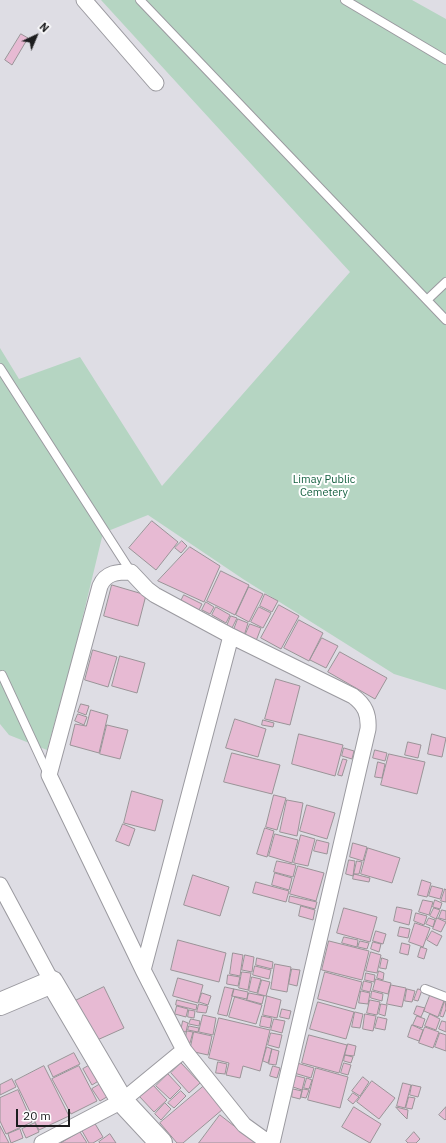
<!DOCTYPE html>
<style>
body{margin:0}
#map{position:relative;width:446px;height:1143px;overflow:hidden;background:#dedde4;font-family:"IBM Plex Sans",sans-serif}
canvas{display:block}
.north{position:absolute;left:16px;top:16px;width:40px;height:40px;-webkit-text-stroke:3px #fff;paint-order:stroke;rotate:44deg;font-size:11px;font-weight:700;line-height:16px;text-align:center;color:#1d1d1f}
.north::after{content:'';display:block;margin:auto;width:14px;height:18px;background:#1d1d1f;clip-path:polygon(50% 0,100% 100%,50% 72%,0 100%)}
.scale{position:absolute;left:16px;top:1109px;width:54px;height:18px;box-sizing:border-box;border:2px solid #1d1d1f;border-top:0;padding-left:5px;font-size:12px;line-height:14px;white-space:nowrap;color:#1d1d1f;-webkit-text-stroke:3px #fff;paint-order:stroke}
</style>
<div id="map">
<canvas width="446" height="1143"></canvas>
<div class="north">N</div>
<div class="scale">20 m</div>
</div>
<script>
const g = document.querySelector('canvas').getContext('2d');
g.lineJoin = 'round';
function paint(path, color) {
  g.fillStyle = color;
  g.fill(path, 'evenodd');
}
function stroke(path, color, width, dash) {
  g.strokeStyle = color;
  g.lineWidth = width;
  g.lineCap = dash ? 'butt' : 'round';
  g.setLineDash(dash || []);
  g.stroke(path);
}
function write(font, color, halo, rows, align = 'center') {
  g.font = font + ' "IBM Plex Sans",sans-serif';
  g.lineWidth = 4;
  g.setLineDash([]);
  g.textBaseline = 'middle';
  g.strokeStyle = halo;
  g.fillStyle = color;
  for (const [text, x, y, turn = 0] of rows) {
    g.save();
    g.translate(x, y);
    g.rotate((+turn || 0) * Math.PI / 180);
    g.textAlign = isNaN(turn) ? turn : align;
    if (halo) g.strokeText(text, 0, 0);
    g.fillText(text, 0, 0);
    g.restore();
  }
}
paint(new Path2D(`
 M101,0H412L446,19V690L394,674L243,579L148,515L103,533L76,645L47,750L9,735L0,724V348L19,379L80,357L162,486L350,272Z`), '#b5d5c2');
const building = new Path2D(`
 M21,34L28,38L12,65L5,60Z
 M152,521L178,542L156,570L129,548Z
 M182,541L187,546L181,553L175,548Z
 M190,547L220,566L204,602L158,581Z
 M221,571L249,585L235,615L207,601Z
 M112,585L146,595L138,626L104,616Z
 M249,587L263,594L249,622L236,615Z
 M265,594L278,601L272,612L260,606Z
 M184,595L202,604L198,612L180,603Z
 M206,602L214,607L210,614L202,610Z
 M279,605L299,616L281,649L261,638Z
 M216,607L230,615L226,623L212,615Z
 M259,607L271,613L263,628L251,622Z
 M231,616L237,618L232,628L227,626Z
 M238,619L248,623L244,636L233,632Z
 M299,620L323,633L309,661L284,648Z
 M250,624L261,628L256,641L245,636Z
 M322,638L338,646L326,668L310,660Z
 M93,650L117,657L108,687L85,680Z
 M340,652L387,678L375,699L328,672Z
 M120,656L145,663L137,693L112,686Z
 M276,679L300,686L290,725L265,719Z
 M81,704L89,706L86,715L78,712Z
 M91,710L108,715L99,753L70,745L75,724L86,726Z
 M78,714L87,717L84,725L75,721Z
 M235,719L266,729L258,757L226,748Z
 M263,720L274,723L273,727L262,725Z
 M107,725L128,730L120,759L100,754Z
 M299,734L343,745L335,776L292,764Z
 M432,734L446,738L442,757L428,754Z
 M408,742L421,745L418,758L405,755Z
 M344,748L354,751L352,759L342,756Z
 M375,750L387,753L385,761L373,758Z
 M232,753L280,765L272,794L224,782Z
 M389,754L425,762L417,794L381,785Z
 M343,759L347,760L342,776L338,775Z
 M378,762L385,764L382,778L375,777Z
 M132,791L163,800L155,831L124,823Z
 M274,795L286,798L277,830L266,827Z
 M287,800L303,803L297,836L280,832Z
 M307,805L335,813L327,839L300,831Z
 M123,824L135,829L129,846L116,841Z
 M265,828L274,831L267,857L257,854Z
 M275,834L298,840L292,863L269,856Z
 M301,835L315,839L308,866L294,863Z
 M317,840L329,843L327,854L314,851Z
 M353,843L367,847L363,861L350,857Z
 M368,848L400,858L392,883L361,874Z
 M349,860L355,861L353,876L346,874Z
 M277,861L296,865L293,877L274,872Z
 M357,861L362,862L359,874H354Z
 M298,866L324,873L316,901L290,894Z
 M275,873L292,878L289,890L272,885Z
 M354,874L370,878L369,882L353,879Z
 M193,875L229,887L220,916L184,905Z
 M422,880L431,883L427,897L418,895Z
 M256,882L289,891L286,902L253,893Z
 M432,886L443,889L440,899L429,896Z
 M445,889L446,890V902L441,901Z
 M290,896L317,902L315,909L289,902Z
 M423,900L433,902L429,915L419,912Z
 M435,900L442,903L440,909L433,907Z
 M301,906L315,910L313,920L299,916Z
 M397,907L412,910L409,925L394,921Z
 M344,908L377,917L370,942L337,933Z
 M434,908L440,910L436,919L430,916Z
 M442,910L446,911V920L439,918Z
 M416,913L427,916L424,925L414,921Z
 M429,918L435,920L433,927L426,924Z
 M437,918L446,922L441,932L433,929Z
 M415,923L430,928L423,947L409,942Z
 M400,927L410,929L408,938L398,936Z
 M376,931L386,934L383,944L373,941Z
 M432,931L442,936L437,946L427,940Z
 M344,937L358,940L357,947L342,943Z
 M178,940L226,953L219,982L171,970Z
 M329,941L369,951L362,980L322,970Z
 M360,941L369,943L367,949L358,947Z
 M373,942L381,944L379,952L371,949Z
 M402,943L410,945L408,955L400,953Z
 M421,947L427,949L424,959L418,957Z
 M371,952L381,955L377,973L366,971Z
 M233,953L243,955L240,976L230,974Z
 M245,955L254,957L252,972L242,970Z
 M257,958L273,962L272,969L256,965Z
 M382,958L388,960L386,969L380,968Z
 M275,964L291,967L287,992L271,989Z
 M255,966L271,970L269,979L253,975Z
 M292,969L300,970L297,986L289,984Z
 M379,971L384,973L383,980L377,978Z
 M242,972L251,973L248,990L239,988Z
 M325,972L362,982L355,1009L318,999Z
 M366,973L375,975L374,982L365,980Z
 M228,975L240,977L238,986L227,984Z
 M252,977L261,979L257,993L249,991Z
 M178,978L203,985L198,1003L173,996Z
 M376,979L391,983L388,994L373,990Z
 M262,980L270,982L266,996L258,994Z
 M364,981L372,983L370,992L362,990Z
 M391,985L406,988L402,1007L387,1004Z
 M104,987L124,1028L95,1041L75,1001Z
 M225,987L234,989L227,1016L218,1014Z
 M234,989L248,992L247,999L232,996Z
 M407,989L415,991L412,1002L405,1001Z
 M418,989L422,990L418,1001L414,1000Z
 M361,991L370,993L368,1004L359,1003Z
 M372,991L383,994L382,1001L371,998Z
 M202,993L211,996L208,1005L199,1002Z
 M249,993L264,996L262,1004L247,1000Z
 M431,993L445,998L438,1017L424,1011Z
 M267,996L281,1000L277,1018L263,1015Z
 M235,997L262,1005L256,1024L229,1017Z
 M177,1000L197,1005L196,1010L176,1005Z
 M370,1000L380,1002L377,1015L367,1013Z
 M445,1000L446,1009L443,1017L440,1016Z
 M318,1002L354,1012L346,1039L310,1029Z
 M199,1004L208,1006L206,1013L197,1012Z
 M381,1004L387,1005L385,1016L379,1014Z
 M177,1006L188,1009L186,1017L175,1014Z
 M417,1006L425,1008L421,1017L414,1014Z
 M282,1009L291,1011L289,1019L280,1017Z
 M189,1010L195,1011L194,1018L188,1017Z
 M355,1012L363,1014L360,1028L352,1027Z
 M365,1014L376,1016L373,1031L363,1029Z
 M430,1014L440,1019L436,1030L425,1026Z
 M203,1015L216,1018L213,1035L199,1032Z
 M262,1016L272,1018L270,1028L260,1026Z
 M417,1016L425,1019L422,1028L413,1025Z
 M378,1017L387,1019L385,1030L375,1028Z
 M219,1018L270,1030L260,1071L243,1066L240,1078L226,1075L229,1063L209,1058Z
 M191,1019L200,1021L199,1026L189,1024Z
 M274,1019L285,1021L282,1033L271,1030Z
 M183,1021L188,1023L186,1032L181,1031Z
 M442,1021L446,1022V1032L439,1029Z
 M412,1025L423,1030L419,1041L408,1037Z
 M189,1026L199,1028L198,1032L188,1030Z
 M425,1027L439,1032L433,1048L419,1043Z
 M187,1031L193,1032L190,1043L185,1042Z
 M194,1032L212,1036L208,1055L190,1051Z
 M271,1033L282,1035L279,1048L268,1045Z
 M440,1033L446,1035V1051L435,1047Z
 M309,1035L347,1045L339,1073L302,1063Z
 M348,1044L356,1046L354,1056L345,1055Z
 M267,1047L272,1049L268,1063L263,1061Z
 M272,1049L279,1051L276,1065L269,1064Z
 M74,1053L80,1064L53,1077L48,1066Z
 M345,1055L353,1057L351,1063L344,1061Z
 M218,1062L227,1064L225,1074L216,1073Z
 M181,1063L200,1083L189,1093L171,1073Z
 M297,1063L314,1068L311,1078L294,1073Z
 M344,1063L351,1065L348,1075L341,1073Z
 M92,1064L100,1080L92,1085L83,1069Z
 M44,1066L69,1116L39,1130L15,1081Z
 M79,1066L97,1101L71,1114L52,1079Z
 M273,1066L280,1068L277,1078L270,1076Z
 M316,1068L348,1077L340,1108L308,1100Z
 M168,1074L181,1088L170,1099L156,1086Z
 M293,1075L305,1078L302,1090L290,1086Z
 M363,1077L369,1082L360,1096L352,1091Z
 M307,1078L312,1080L309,1089L304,1088Z
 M12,1079L16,1087L0,1095V1085Z
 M372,1081L395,1098L379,1119L357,1102Z
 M102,1083L110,1095L100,1101L92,1089Z
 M403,1083L411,1085L405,1108L397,1106Z
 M152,1084L167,1100L154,1112L139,1096Z
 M412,1085L421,1087L418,1097L410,1095Z
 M204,1086L223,1109L183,1143H177L160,1123Z
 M293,1089L302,1091L300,1099L292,1097Z
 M303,1089L309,1090L306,1098L301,1097Z
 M18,1090L32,1122L6,1134L0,1121V1098Z
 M181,1091L186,1096L174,1108L168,1103Z
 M353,1093L359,1097L353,1104L348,1100Z
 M409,1097L415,1098L412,1109L406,1108Z
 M165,1103L171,1109L161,1120L155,1114Z
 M354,1107L381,1124L370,1143L342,1127Z
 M396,1107L408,1110L407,1119L401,1113Z
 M446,1107V1119L445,1120L439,1115Z
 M220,1115L256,1143H199Z
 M94,1122L103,1137L93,1143H89L81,1129Z
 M35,1123L39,1132L26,1138L22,1129Z
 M0,1126L9,1143H0Z
 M20,1129L23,1138L11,1143L8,1134Z
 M80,1132L87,1143H61Z
 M414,1132L420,1139L416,1143H408L406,1141Z
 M110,1134L116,1143H100L99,1142Z`);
paint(building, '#e7bad3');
stroke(building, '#9a9397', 1);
const lane = new Path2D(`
 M140,0L446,320
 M345,0L446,60
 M427,300L446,282
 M0,368L131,572
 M2,675L48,774
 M425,989L446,997`);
const street = new Path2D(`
 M84,0L156,83
 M0,885L52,982
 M143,970L231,636
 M42,1143L122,1101L184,1050
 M269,1143L244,1125L184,1050L143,970L49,775L100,586C106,572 118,572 131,572L147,589L155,595L231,636L353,696C365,705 369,714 368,729L272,1143`);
const secondary = new Path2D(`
 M0,1004L52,982L122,1101L161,1143`);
stroke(lane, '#9b9aa0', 10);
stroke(street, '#9b9aa0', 17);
stroke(secondary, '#9b9aa0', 24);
stroke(lane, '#fff', 8);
stroke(street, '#fff', 15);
stroke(secondary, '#fff', 22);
write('11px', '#156040', '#fff', [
 ["Limay Public",324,480],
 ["Cemetery",324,493]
]);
</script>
